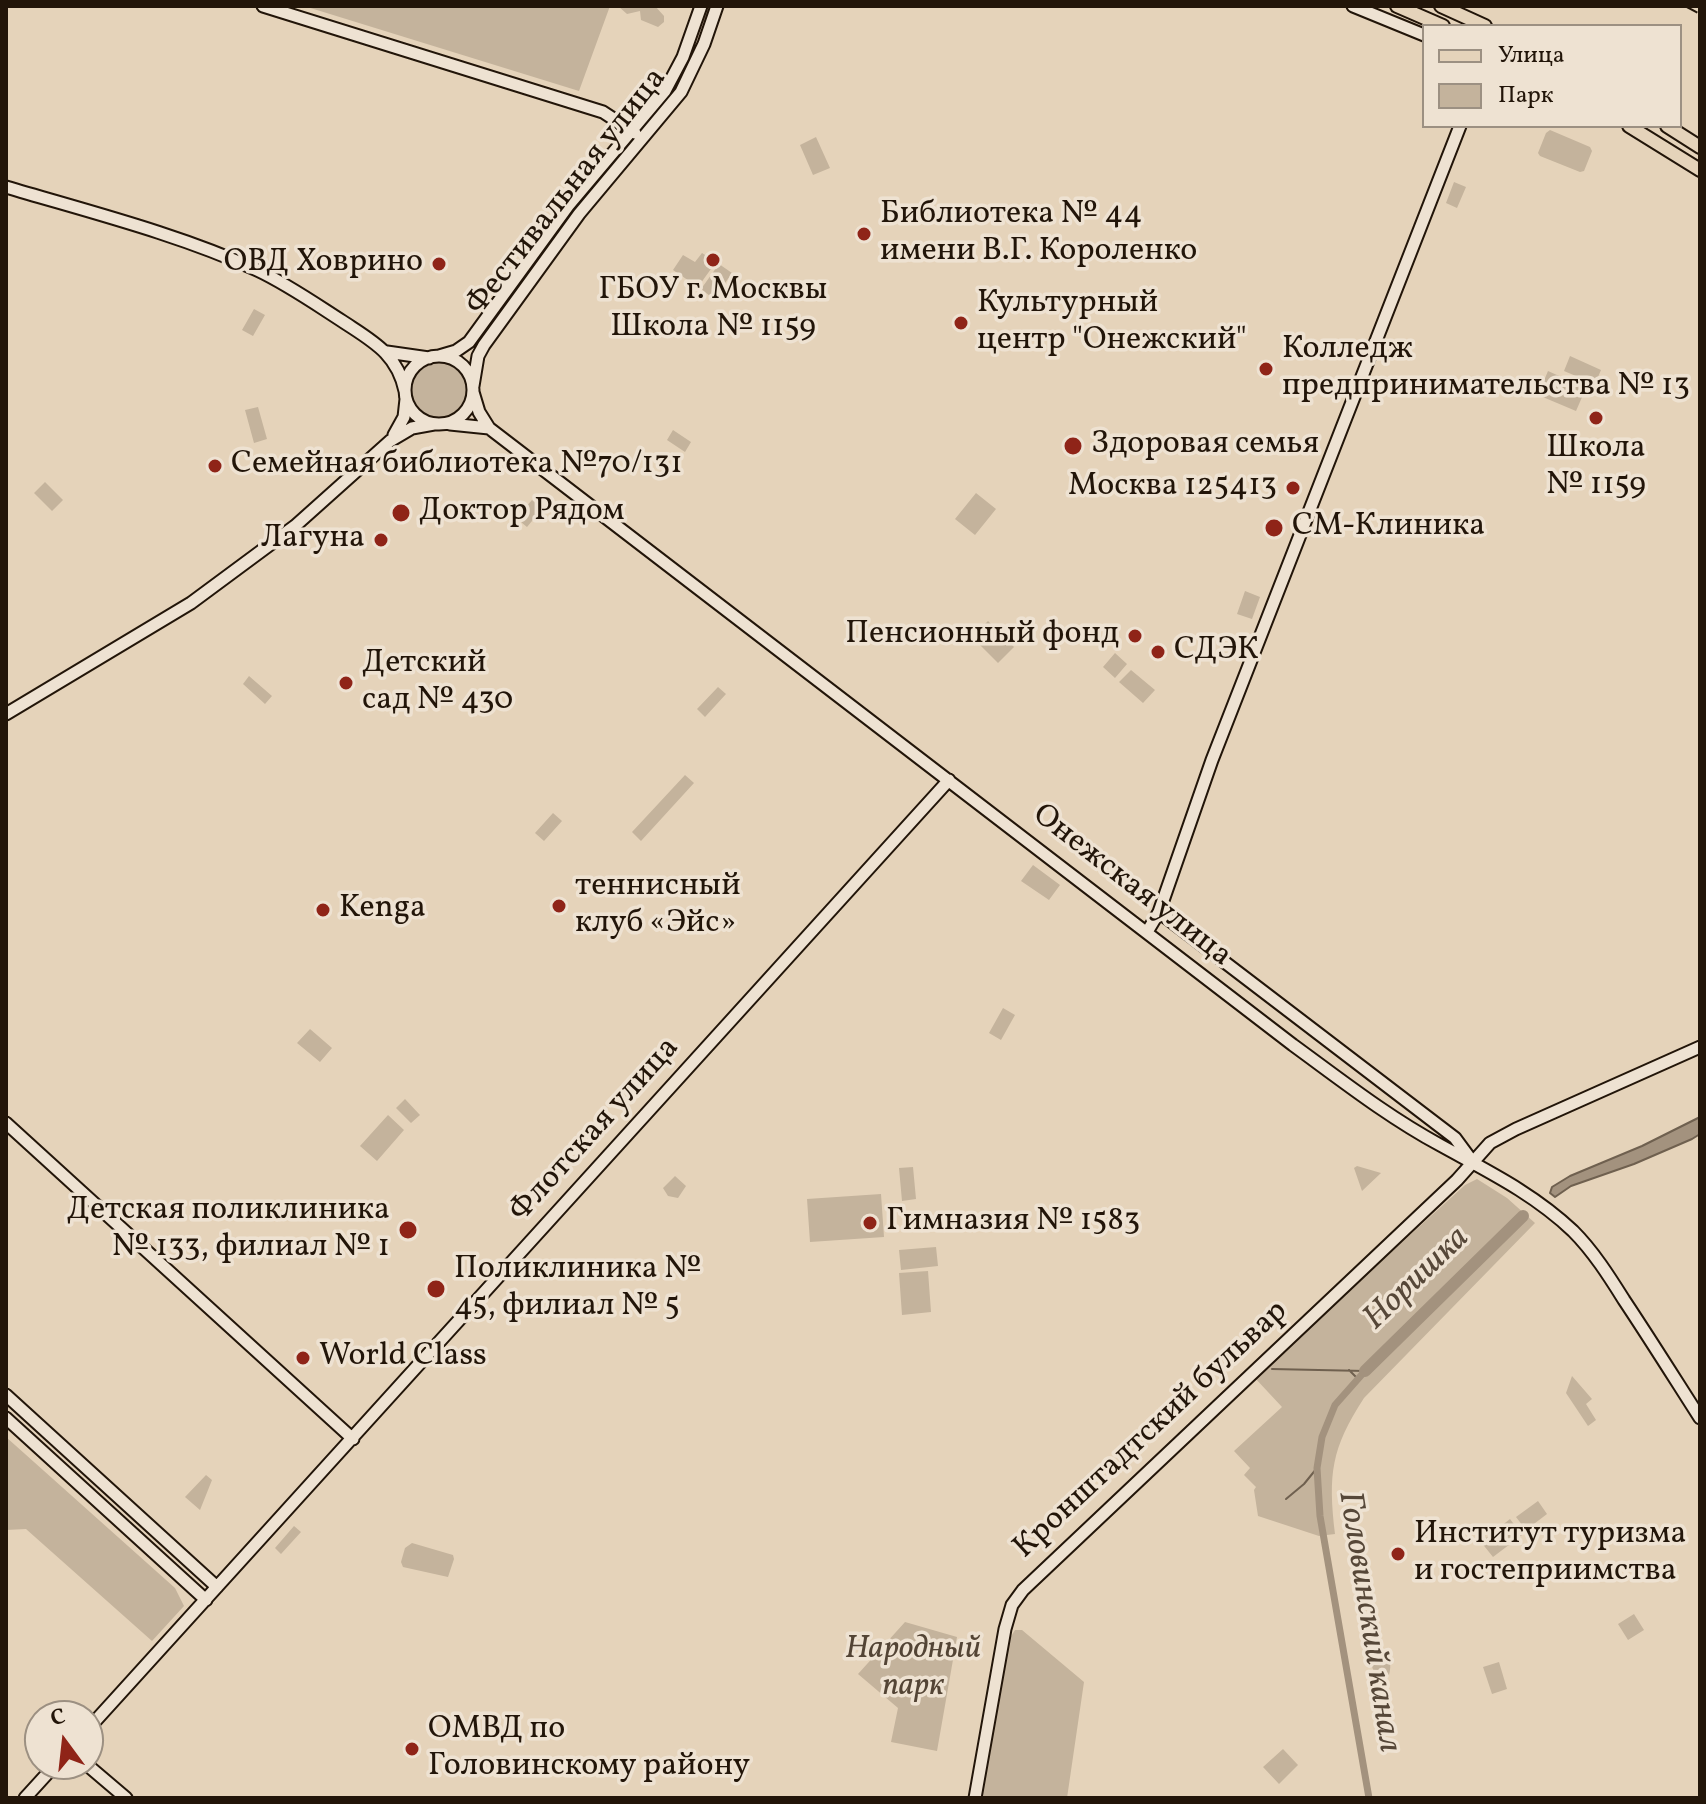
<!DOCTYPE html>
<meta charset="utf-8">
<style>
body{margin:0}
#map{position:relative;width:1706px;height:1804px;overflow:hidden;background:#e5d3ba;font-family:Vollkorn,serif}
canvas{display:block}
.frame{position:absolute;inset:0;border:8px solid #221509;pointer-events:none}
.legend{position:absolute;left:1422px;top:24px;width:260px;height:104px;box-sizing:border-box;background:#eee2d2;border:2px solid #9c9082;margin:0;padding:10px 14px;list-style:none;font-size:24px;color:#221509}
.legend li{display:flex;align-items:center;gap:16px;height:40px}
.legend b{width:40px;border:2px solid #9c9082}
.north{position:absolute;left:24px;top:1700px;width:80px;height:80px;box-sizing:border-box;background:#eee2d2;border:2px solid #9c9082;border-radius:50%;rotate:345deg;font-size:22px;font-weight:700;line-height:32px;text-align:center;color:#221509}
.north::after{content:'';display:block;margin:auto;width:28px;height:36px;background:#8f2418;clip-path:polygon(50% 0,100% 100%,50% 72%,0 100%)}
</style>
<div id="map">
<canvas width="1706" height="1804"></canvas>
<div class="frame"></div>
<ul class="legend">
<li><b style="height:10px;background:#e5d3ba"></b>Улица</li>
<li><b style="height:22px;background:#c4b39c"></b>Парк</li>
</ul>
<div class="north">С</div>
</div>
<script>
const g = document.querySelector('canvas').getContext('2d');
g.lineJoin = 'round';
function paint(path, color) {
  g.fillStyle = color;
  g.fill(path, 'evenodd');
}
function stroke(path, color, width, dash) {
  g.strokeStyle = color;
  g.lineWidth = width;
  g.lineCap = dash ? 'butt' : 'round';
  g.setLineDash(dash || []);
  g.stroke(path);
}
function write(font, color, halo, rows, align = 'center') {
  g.font = font + ' Vollkorn,serif';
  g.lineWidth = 7;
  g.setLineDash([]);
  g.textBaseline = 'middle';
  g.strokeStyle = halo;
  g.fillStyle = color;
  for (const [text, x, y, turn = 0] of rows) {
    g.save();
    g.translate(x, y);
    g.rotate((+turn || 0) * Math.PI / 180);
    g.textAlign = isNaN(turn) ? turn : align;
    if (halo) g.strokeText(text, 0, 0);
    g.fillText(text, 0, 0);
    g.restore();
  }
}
paint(new Path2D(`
 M304,6H610L579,91Z
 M618,6H655L664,16V22L658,27L641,20L640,11L627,14Z
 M1550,130L1590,147L1592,151L1584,171L1580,172L1540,156L1538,153L1546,133Z
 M816,137L830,168L813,175L800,145Z
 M1454,182L1466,187L1457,208L1446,203Z
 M702,253L716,262L698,287L673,270L683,255L695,262Z
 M719,264L732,273L714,299L701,289Z
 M254,309L265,315L253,336L242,330Z
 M1570,356L1601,370L1595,384L1564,371Z
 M412 390a28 28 0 1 1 56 0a28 28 0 1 1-56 0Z
 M1548,371L1586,388L1576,411L1538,395Z
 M258,407L267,439L254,443L245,410Z
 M673,430L691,442L685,452L667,440Z
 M45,482L63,500L52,511L34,493Z
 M976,493L996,509L975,535L955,519Z
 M532,500L542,509L527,527L516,518Z
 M1245,591L1260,597L1252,619L1237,614Z
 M988,621L1014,647L998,663L972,637Z
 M1115,653L1127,664L1115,678L1103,667Z
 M1131,670L1155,690L1143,703L1119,682Z
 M249,676L272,696L265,704L243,684Z
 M718,687L726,694L705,717L697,709Z
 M685,775L694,783L641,841L632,832Z
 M553,813L562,821L544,841L535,833Z
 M1033,865L1060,885L1049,900L1021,881Z
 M1003,1008L1015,1015L1001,1040L989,1033Z
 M310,1029L332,1048L320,1062L297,1043Z
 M405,1099L420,1115L411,1123L396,1108Z
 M388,1115L404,1130L377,1161L360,1146Z
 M1357,1166L1381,1173L1362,1191L1354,1168Z
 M913,1167L916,1199L902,1201L899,1168Z
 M675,1176L686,1186L678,1198L668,1196L663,1188Z
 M1477,1179L1507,1198L1535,1223L1364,1398C1331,1449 1328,1474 1335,1534L1319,1536L1258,1516L1254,1490L1256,1487L1244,1475L1250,1468L1234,1451L1282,1407L1254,1377L1465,1185Z
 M881,1194L884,1237L810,1242L807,1199Z
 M936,1247L938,1266L901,1270L899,1250Z
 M928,1271L931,1312L902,1315L899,1273Z
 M1572,1376L1592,1399L1586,1404L1596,1420L1588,1426L1566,1393Z
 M6,1437L175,1588L184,1606L152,1641L26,1529L6,1530Z
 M206,1475L212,1480L200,1510L185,1497Z
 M1538,1501L1547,1514L1526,1530L1516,1517Z
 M1510,1519L1522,1535L1493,1557L1481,1542Z
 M294,1526L301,1532L281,1554L275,1548Z
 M412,1543L453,1555L454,1559L448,1577L403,1567L401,1562L405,1548Z
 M1634,1614L1644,1630L1628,1640L1618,1624Z
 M905,1622L957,1637L937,1751L891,1742L898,1708L858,1674Z
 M1015,1630H1022L1084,1682L1067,1798H979L1007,1643Z
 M1382,1650C1390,1658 1392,1664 1389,1675L1379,1678C1371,1669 1370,1663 1373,1652Z
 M1499,1662L1507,1689L1492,1694L1483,1667Z
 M1283,1749L1298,1765L1279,1784L1263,1767Z`), '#c4b39c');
const water = new Path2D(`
 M1700,1117V1134L1692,1139L1634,1164L1571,1186L1555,1197L1550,1193L1552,1187L1570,1176L1642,1146Z`);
paint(water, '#a3927e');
stroke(water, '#6f604f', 2);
stroke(new Path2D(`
 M1272,1369L1365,1371
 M1349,1370L1358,1379
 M1286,1499L1304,1484L1317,1468`), '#6f604f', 2);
stroke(new Path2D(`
 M1365,1371L1335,1405L1322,1437L1317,1468L1320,1516L1369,1798`), '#a3927e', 7);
stroke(new Path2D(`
 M1365,1371L1523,1216`), '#a3927e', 12);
const secondary = new Path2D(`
 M263,6L603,112L635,133
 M1353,6L1424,35
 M6,187C90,212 178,234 257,270C287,284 314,303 342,321C372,341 397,353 405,391
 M387,352L429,358
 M439,356L456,351L469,342L568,206L665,91L683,57L701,6
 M405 390a34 34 0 1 1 68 0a34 34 0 1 1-68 0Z
 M473,386L478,356L484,345L579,214L681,92L704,44L717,6
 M473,392L479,412L489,428L1293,1045C1341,1080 1388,1117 1440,1145C1487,1171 1533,1193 1573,1231C1593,1251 1609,1276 1624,1300C1650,1339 1675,1379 1700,1418
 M450,424L489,428
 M394,435L404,417L406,399
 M6,714L191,603L295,526L390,441L412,428L434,424
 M1159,912L1455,1138L1469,1157
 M1147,932L1159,912L1212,760L1460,126
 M6,1123L353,1439
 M6,1395L217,1587
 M6,1418L206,1600
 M88,1729L949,780
 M86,1764L126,1798
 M25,1798L56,1764
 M975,1798L1005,1629L1012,1605L1023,1590L1457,1180L1490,1143L1516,1129L1700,1047`);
const primary = new Path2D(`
 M1397,6L1443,26
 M1441,6L1485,26
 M1629,126L1700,170
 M1667,126L1700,147`);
stroke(secondary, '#221509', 15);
stroke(primary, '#221509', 16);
stroke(secondary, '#eee2d2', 11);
stroke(primary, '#e5d3ba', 12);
stroke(new Path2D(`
 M1685,6L1700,14`), '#221509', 2, [14, 14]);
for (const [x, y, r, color] of [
 [864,234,8,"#8f2418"],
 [713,260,8,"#8f2418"],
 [439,264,8,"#8f2418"],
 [961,323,8,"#8f2418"],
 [1266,369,8,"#8f2418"],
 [1596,418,8,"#8f2418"],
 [1073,446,10,"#8f2418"],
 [215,466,8,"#8f2418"],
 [1293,488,8,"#8f2418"],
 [401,513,10,"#8f2418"],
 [1274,528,10,"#8f2418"],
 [381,540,8,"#8f2418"],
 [1135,636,8,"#8f2418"],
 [1158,652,8,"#8f2418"],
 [346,683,8,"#8f2418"],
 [559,906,8,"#8f2418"],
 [323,910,8,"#8f2418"],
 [870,1223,8,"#8f2418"],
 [408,1230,10,"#8f2418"],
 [436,1289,10,"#8f2418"],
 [303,1358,8,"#8f2418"],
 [1398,1554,8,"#8f2418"],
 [412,1749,8,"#8f2418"]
]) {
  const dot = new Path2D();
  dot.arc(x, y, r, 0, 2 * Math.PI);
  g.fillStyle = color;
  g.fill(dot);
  stroke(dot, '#eee2d2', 3);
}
write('32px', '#221509', '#eee2d2', [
 ["Фестивальная улица",568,193,-52],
 ["Онежская улица",1131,887,38],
 ["Флотская улица",596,1131,-48],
 ["Кронштадтский бульвар",1152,1431,-43]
]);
write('32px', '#221509', '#eee2d2', [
 ["Библиотека № 44",880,216],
 ["имени В.Г. Короленко",880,253],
 ["ОВД Ховрино",423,264,"right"],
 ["ГБОУ г. Москвы",713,292,"center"],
 ["Школа № 1159",713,329,"center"],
 ["Культурный",977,305],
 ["центр \"Онежский\"",977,342],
 ["Колледж",1282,351],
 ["предпринимательства № 13",1282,388],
 ["Здоровая семья",1091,446],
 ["Школа",1596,450,"center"],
 ["№ 1159",1596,487,"center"],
 ["Семейная библиотека №70/131",231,466],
 ["Москва 125413",1277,488,"right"],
 ["Доктор Рядом",419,513],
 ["СМ-Клиника",1292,528],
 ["Лагуна",365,540,"right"],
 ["Пенсионный фонд",1119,636,"right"],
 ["СДЭК",1174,652],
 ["Детский",362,665],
 ["сад № 430",362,702],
 ["теннисный",575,888],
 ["клуб «Эйс»",575,925],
 ["Kenga",339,910],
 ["Детская поликлиника",390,1212,"right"],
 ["№ 133, филиал № 1",390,1249,"right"],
 ["Гимназия № 1583",886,1223],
 ["Поликлиника №",454,1271],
 ["45, филиал № 5",454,1308],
 ["World Class",319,1358],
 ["Институт туризма",1414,1536],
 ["и гостеприимства",1414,1573],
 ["ОМВД по",428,1731],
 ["Головинскому району",428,1768]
], 'left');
write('italic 32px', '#534435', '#eee2d2', [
 ["Народный",913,1651],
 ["парк",913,1688]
]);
write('italic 34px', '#564738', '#eee2d2', [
 ["Норишка",1418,1280,-44],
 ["Головинский канал",1367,1622,81]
]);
</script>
